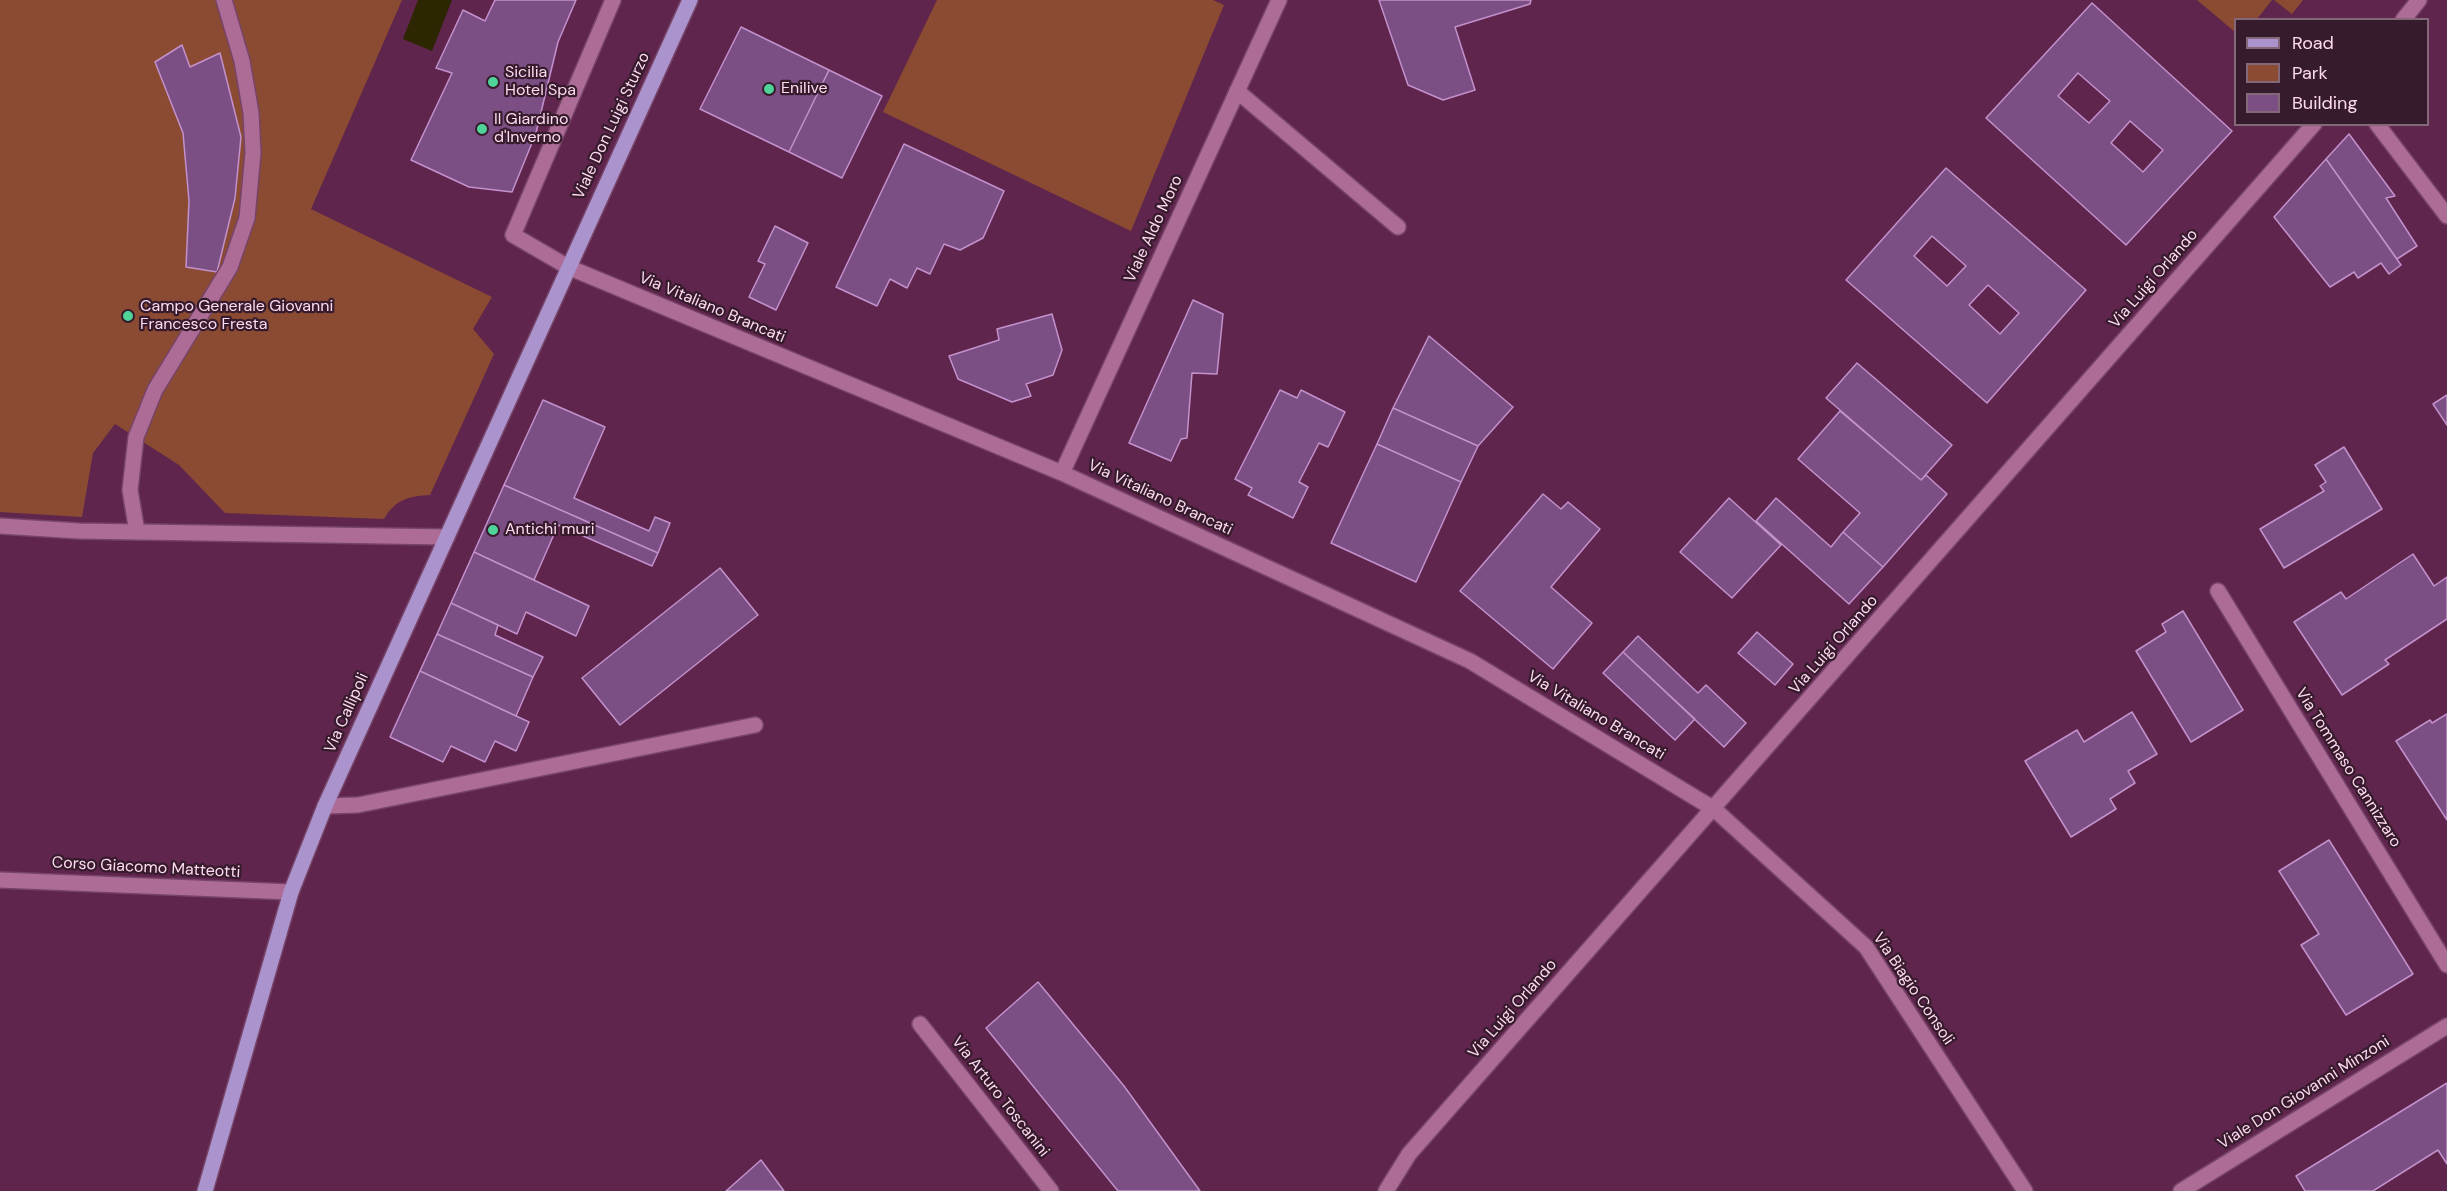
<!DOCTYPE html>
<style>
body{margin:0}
#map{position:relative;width:2447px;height:1191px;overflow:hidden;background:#5f254d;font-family:"DM Sans",sans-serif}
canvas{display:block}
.legend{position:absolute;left:2234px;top:18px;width:195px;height:108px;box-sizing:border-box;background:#351b2c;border:2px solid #85677a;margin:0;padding:8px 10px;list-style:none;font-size:18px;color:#fedaf0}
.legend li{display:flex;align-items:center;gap:12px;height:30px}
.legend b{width:30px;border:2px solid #85677a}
</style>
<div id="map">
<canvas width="2447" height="1191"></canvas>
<ul class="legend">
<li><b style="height:8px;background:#ab94ce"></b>Road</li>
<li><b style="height:16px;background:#8b4b33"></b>Park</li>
<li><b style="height:16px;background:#7b4f84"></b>Building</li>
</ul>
</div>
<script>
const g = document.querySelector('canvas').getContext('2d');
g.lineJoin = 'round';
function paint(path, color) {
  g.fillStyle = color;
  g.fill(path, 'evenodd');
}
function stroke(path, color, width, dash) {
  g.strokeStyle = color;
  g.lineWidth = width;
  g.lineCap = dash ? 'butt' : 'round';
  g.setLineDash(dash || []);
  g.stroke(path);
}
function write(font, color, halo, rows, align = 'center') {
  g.font = font + ' "DM Sans",sans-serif';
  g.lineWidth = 4.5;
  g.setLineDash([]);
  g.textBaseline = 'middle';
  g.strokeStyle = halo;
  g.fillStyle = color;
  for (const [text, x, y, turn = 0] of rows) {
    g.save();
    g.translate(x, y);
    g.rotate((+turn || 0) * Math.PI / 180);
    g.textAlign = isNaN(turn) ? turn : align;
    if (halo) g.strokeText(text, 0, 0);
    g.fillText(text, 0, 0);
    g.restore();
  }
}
paint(new Path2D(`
 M0,0H402L311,209L492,297L473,329L494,354L430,495C408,496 395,500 384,519L225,513L179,465L115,424L93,453L82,517L0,512Z
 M937,0H1213L1224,5L1131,231L883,112Z
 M2197,0H2272L2257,19L2236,20L2235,32Z
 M2274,0H2303L2292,14Z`), '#8b4b33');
paint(new Path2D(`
 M418,0H452L432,51L403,39Z`), '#2c2700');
const building = new Path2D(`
 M495,0H576L558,42L536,133L512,192L469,187L411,160L452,73L436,68L463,10L485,21Z
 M1379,0H1531L1530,4L1455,27L1475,90L1443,100L1408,85Z
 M2092,3L2232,131L2126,245L1986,118ZM2078,73L2110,101L2089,123L2058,96ZM2130,121L2163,150L2143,172L2111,143Z
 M741,27L829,70L789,152L700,109Z
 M182,45L190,67L220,53L241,137L235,198L217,272L186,267L189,201L183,133L155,62Z
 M829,70L882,96L842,178L789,152Z
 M2349,134L2395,196L2386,198L2417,246L2397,259L2326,159Z
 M904,144L1004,191L983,238L960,250L944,244L930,274L917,268L907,288L890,279L877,306L836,287Z
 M2326,159L2401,265L2389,274L2381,263L2358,278L2354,272L2330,287L2274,217Z
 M1946,168L2086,290L1987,403L1846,280ZM1932,236L1966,266L1947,286L1914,256ZM1988,285L2019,313L2000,334L1969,305Z
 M775,226L808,243L776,310L749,297L765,264L758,261Z
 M1193,300L1223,314L1217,374L1192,373L1187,438L1181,439L1171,461L1129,443Z
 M1052,314L1062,350L1053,375L1026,384L1031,396L1012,402L958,379L949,356L999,340L997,329Z
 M1429,336L1513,407L1478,446L1393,408Z
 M1857,363L1952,445L1921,480L1826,398Z
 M1280,390L1297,398L1301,390L1345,412L1328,447L1319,443L1299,482L1308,487L1293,518L1248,495L1252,488L1235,479Z
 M2447,395V425L2433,404Z
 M543,400L605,427L574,498L649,531L655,517L670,523L658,553L504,485Z
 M1393,408L1478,446L1461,482L1377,444Z
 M1840,411L1921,480L1926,475L1947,494L1883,567L1843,532L1860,513L1798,459Z
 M1377,444L1461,482L1416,582L1331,543Z
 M2344,447L2382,509L2284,568L2260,529L2324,491L2320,486L2326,482L2315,465Z
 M504,485L658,553L652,566L558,525L534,580L474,552Z
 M1543,494L1561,509L1568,502L1600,529L1551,587L1592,623L1553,669L1460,591Z
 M1729,498L1781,545L1732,598L1680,552Z
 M1776,498L1831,547L1843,532L1883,567L1849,604L1756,521Z
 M474,552L589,606L576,636L526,612L517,634L451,603Z
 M2413,554L2434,586L2447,577V619L2385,660L2389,664L2342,695L2294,622L2341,592L2346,599Z
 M720,568L758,615L620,725L582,678Z
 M451,603L498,625L495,635L543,657L533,677L437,634Z
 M2183,611L2243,710L2191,742L2136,651L2166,632L2162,624Z
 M1757,632L1793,664L1775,685L1738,653Z
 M437,634L533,677L516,716L420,671Z
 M1638,636L1698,693L1706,685L1746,723L1724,747L1623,652Z
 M1623,652L1695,719L1675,740L1603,673Z
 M420,671L529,722L516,751L495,741L485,762L451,746L443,762L390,737Z
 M2132,712L2157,754L2128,771L2135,783L2110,799L2116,809L2071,837L2025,761L2077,730L2084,742Z
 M2447,714V820L2396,741L2430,720L2432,723Z
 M2329,840L2413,974L2346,1015L2301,945L2319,934L2279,871Z
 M1038,982L1124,1086L1200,1191H1118L986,1028Z
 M2447,1083V1164L2438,1150L2373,1191H2305L2296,1176Z
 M761,1160L784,1191H726Z`);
paint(building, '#7b4f84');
stroke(building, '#c391cc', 1.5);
const lane = new Path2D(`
 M568,267L513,235L613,0
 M137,532L130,490L136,437L155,390L230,267L247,218L253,153L251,113L242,61L224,0`);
const street = new Path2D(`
 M1237,91L1398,227
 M2377,124L2447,216
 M0,526L79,531L447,537
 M2218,591L2447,965
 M325,806L358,805L755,725
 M1714,809L1866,947L2025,1191
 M920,1024L1051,1191`);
const secondary = new Path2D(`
 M2403,20L2419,0
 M568,267L1062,473L1470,661L1714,809
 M1062,473L1279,0
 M0,880L291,892
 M1386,1191L1409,1154L2314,124
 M2181,1191L2447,1026`);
const primary = new Path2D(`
 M205,1191L291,892L325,806L690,0`);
stroke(lane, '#774468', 18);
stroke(street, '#774468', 18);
stroke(secondary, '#774468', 18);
stroke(primary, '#774468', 18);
stroke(lane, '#ad6c96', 15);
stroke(street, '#ad6c96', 15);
stroke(secondary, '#ad6c96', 15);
stroke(primary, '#ab94ce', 15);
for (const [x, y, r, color] of [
 [493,82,6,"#4fd399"],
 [769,89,6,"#4fd399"],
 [482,129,6,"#4fd399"],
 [128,316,6,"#4fd399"],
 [493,530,6,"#4fd399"]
]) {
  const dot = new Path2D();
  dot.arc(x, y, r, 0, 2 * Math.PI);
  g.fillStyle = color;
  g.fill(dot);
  stroke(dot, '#351b2c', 2);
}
write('16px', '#fedaf0', '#351b2c', [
 ["Sicilia",505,73],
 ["Hotel Spa",505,91],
 ["Enilive",781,89],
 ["Il Giardino",494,120],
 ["d'Inverno",494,138],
 ["Campo Generale Giovanni",140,307],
 ["Francesco Fresta",140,325],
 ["Antichi muri",505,530]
], 'left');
write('16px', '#fedaf0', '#351b2c', [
 ["Viale Don Luigi Sturzo",612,126,-65],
 ["Viale Aldo Moro",1154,229,-65],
 ["Via Luigi Orlando",2154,279,-49],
 ["Via Vitaliano Brancati",712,308,23],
 ["Via Vitaliano Brancati",1160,498,25],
 ["Via Luigi Orlando",1834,645,-49],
 ["Via Callipoli",347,713,-66],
 ["Via Vitaliano Brancati",1596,716,31],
 ["Via Tommaso Cannizzaro",2348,768,58],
 ["Corso Giacomo Matteotti",146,868,3],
 ["Via Biagio Consoli",1913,989,56],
 ["Via Luigi Orlando",1513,1009,-49],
 ["Viale Don Giovanni Minzoni",2304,1093,-32],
 ["Via Arturo Toscanini",1000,1097,52]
]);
</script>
